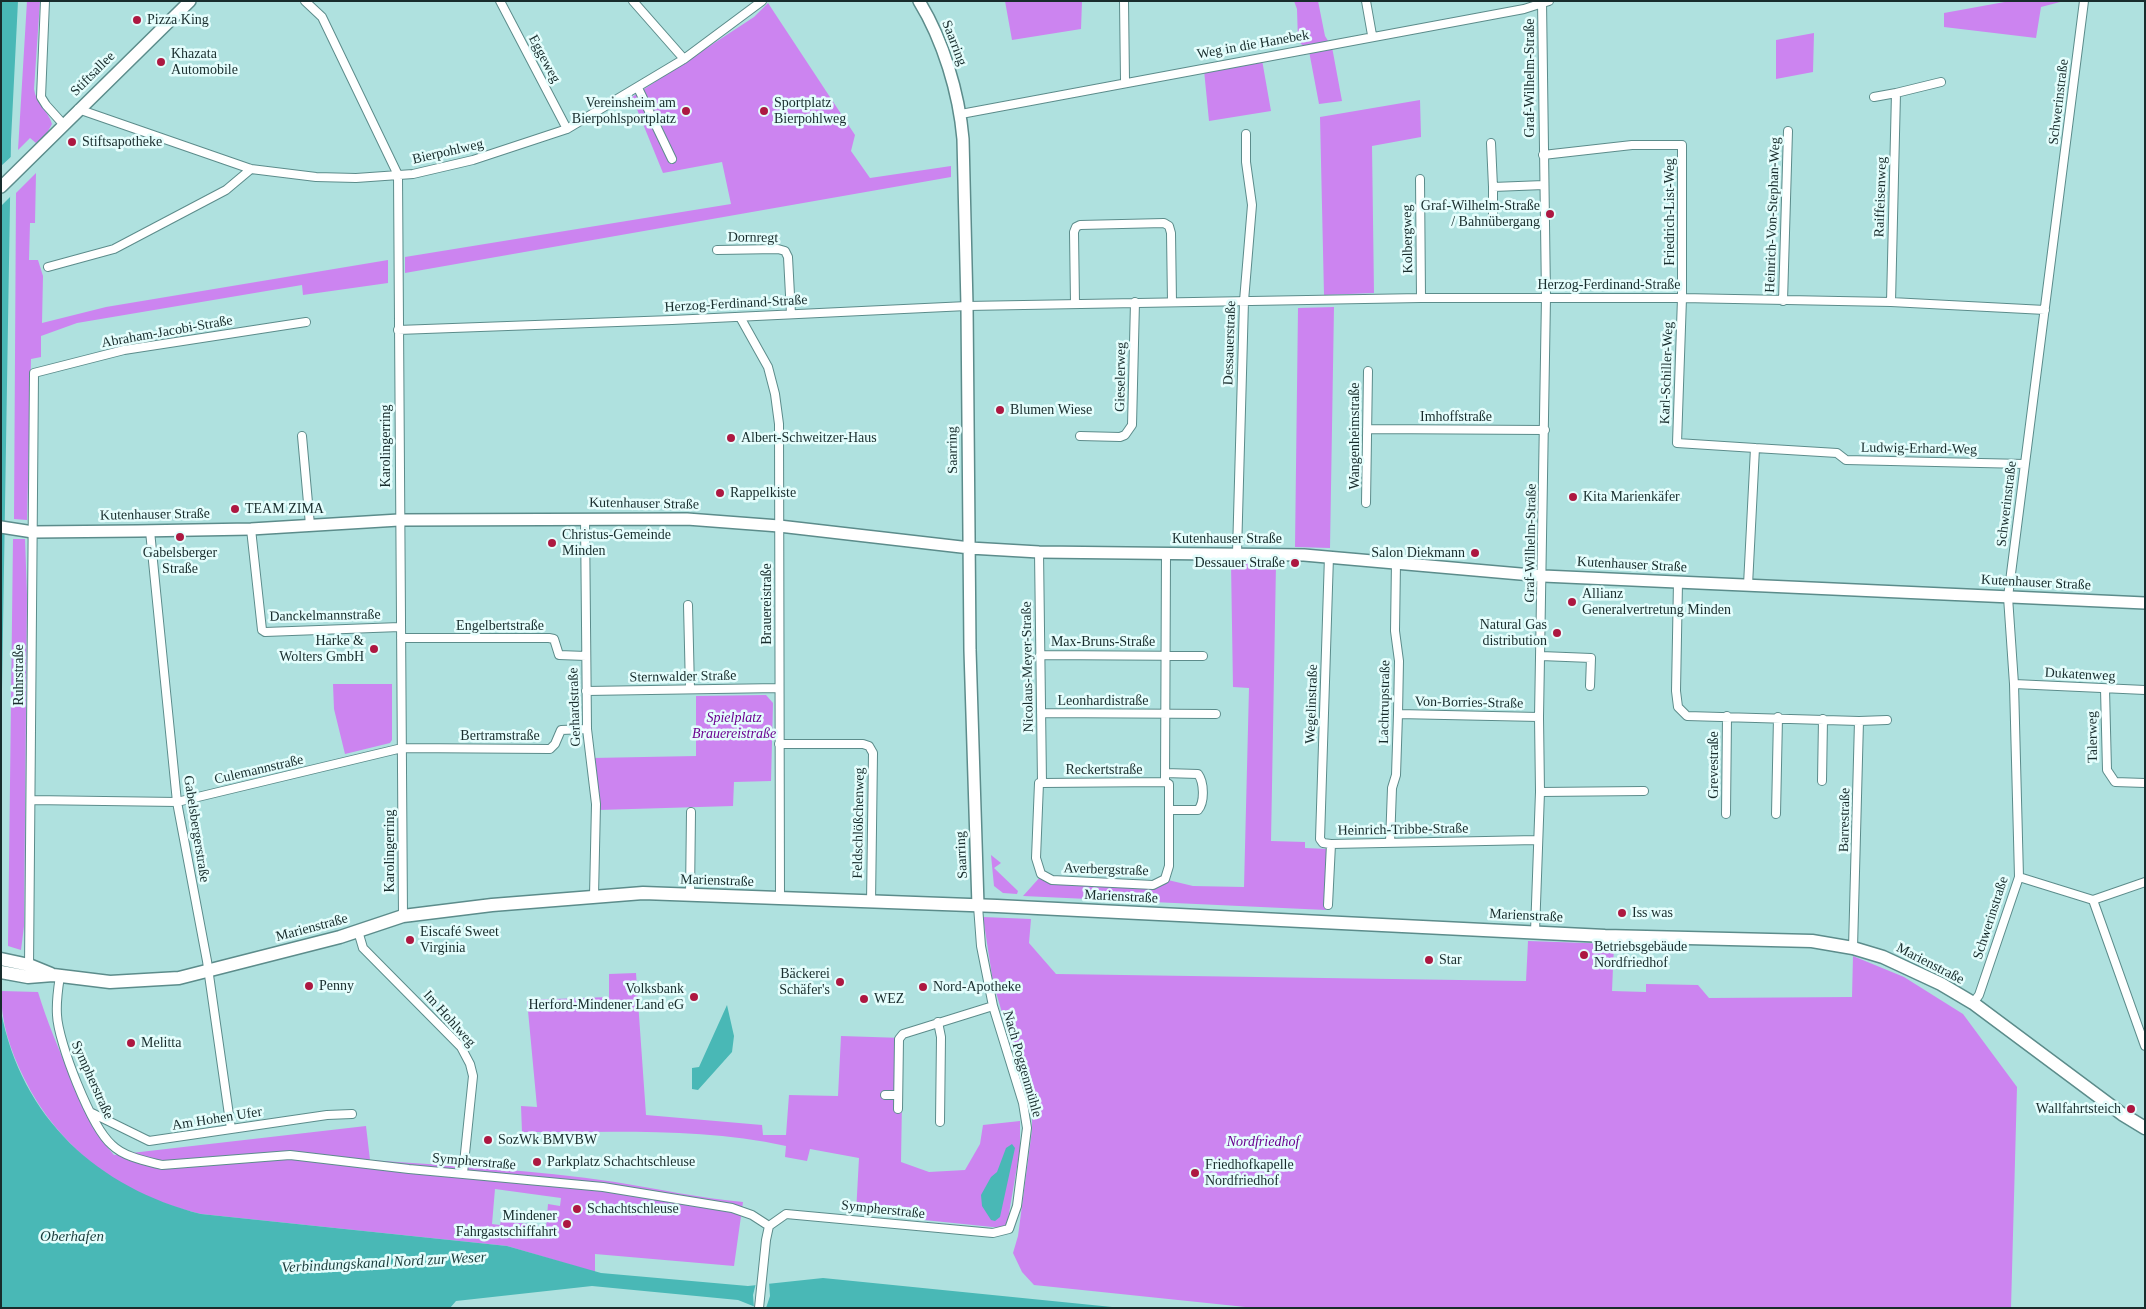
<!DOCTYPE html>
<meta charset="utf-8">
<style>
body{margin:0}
#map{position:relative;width:2146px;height:1309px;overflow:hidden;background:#afe1df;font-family:"Times New Roman",serif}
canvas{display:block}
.frame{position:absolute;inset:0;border:2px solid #182c2c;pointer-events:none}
</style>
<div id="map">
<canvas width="2146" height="1309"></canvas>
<div class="frame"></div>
</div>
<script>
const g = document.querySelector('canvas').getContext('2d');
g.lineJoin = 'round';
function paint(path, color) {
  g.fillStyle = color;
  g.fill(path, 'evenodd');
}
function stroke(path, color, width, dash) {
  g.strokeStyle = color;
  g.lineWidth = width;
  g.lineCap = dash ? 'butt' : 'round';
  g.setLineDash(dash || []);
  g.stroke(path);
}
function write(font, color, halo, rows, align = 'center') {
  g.font = font + ' "Times New Roman",serif';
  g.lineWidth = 5;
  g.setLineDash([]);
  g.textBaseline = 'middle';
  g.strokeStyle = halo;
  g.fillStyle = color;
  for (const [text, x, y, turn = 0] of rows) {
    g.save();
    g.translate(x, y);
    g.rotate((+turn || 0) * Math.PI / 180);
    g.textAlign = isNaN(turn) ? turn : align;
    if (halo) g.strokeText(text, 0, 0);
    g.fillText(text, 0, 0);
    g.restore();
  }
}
paint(new Path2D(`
 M27,1H40L34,89C36,104 48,110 52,124L47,133L36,143L30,138L18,150Z
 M1005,1H1082L1081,29L1012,40Z
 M1294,1H1318L1325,36L1332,47L1342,101L1319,104L1309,51L1298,41L1297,9Z
 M2010,1H2064L2041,7L2036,38L1944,27V13Z
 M768,3L855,135L851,151L870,178L951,166V177L405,273V257L731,204L722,162L663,173L632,97L754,17Z
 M1814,33L1813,72L1776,79V40Z
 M1262,60L1271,111L1209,121L1204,70Z
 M1420,100L1421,137L1372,146L1374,293L1324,295L1320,117Z
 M36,173L35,223H30L29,260H38L43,276L42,323L106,307L388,260V283L303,295L302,285L77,323L41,336V357L31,359L27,520L14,519L16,193Z
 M1334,307L1330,548L1295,547L1298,308Z
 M13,539H25L27,595L24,926L21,950L8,946Z
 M1231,563L1276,564L1271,841L1305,842V848L1328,849L1326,910L1023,896L1041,876L1155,887L1168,880L1193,886L1244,887L1249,688L1233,687Z
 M333,684H392V740L390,743L345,754L334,709Z
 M766,695L773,703L771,781L734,782L733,806L598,810L592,758L696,756V696Z
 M991,855L1001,863L994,868L1018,891L1017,894L1003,893L994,886Z
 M983,917L1031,919L1029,943L1056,974L1526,981L1528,941L1614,944L1612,991L1646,992V984L1698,985L1709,998L1852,997L1853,956L1904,977L1963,1014L2017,1087L2011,1308H1255L1034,1285L1022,1272L1013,1253L1018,1236L1032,1130V1115L993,982Z
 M636,973L646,1115L762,1125L763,1135H786L789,1095L838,1096L841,1036L903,1038L901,1162L929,1172L965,1170L980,1144L983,1125L1020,1121V1149L1007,1225L1002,1228L856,1213L859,1158L810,1149L807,1161L785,1157L786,1146C700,1127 610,1133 522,1132L521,1106L537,1107L527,1000L609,997V974Z
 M1,991L38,992C47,1022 59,1049 71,1078C83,1106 93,1132 114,1155L366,1126L370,1160C452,1166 534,1170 615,1182C658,1189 700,1198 743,1202L734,1266L595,1254V1272L507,1246L201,1214C123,1196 59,1150 24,1078C10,1050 1,1022 1,991ZM495,1189L561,1198L560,1206L548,1204L546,1228L538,1227V1225L501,1221L500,1225L492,1224Z`), '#cc84f0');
paint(new Path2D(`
 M1,1H18L11,140L1,750Z
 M727,1005L734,1036L732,1052L698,1090L692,1089V1068L699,1067Z
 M1,1011C21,1118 98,1188 201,1214L507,1246L601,1273L748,1286L823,1278L1122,1308H758L738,1300L592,1286L456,1301L450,1308H1Z
 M1012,1144L1015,1148L1000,1217L995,1221L991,1220L982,1206L981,1195L991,1177L997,1172L1006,1148Z`), '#49b8b6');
paint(new Path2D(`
 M13,155L12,195L1,206V166Z
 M769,1282L770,1296L766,1308H754L753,1295L756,1283Z`), '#afe1df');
const street = new Path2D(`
 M45,1L41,97L46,105L64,125
 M305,1L322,17L398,175L403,916
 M500,1L567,129
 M633,1L684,59
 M1124,1L1125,81
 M1366,1L1372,35
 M638,88L672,159
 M1874,97L1896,93
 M78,109L251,169L316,177L356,178L413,174L473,160L567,129L684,59L762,1
 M961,114L1524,9L1549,1
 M1491,143L1493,187L1544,185
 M1543,155L1632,145H1682V298L1677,443L1755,448L1748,585
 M1420,179L1421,298
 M1493,187V215
 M717,250L778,249L785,251L788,257L791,314
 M48,267L114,249L226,190L251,169
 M1783,301L1788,131
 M1891,302L1896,93L1941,82
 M1075,303L1074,232L1076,227L1080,225L1164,223L1169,226L1171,233L1172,302
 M740,317L768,367L775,394L779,424L780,899
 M398,330L672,320L967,306L1421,298H1682L1891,302L2045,310
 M1367,429L1545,430
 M302,436L310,525
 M1080,436L1120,437L1125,435L1132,425L1135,302
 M1755,448L1837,453L1846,460L2025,464
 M1366,503L1368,371
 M585,518L587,729L596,804L594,896
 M251,529L262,630L265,632L400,627
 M150,531L177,802L207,961L231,1129
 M1039,552L1042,783
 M1237,553L1244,301L1252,205L1246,162V134
 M1329,556L1320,839L1323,843L1331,844
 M1678,582L1676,691L1678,707L1687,716L1859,721
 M688,605L690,689
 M401,638H549L554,639L559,655L586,656
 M1040,655L1203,656
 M1541,656L1591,658L1590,686
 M2014,684L2145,690
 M2105,689L2107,770L2115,782L2145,783
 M586,691L779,688
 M1041,713L1216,714
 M1398,714L1539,717
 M779,744H863L869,746L873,753L871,903
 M1165,773L1198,774C1204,782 1205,802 1198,810H1169
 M1822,781L1823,719
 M1165,782L1166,554
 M1042,783H1039L1036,858L1041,874L1052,880L1153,885L1165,879L1169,866V784L1165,782
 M1042,783L1165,782
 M1540,792L1644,791
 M31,800L177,802L402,748L550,749L555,744L561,730L587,729
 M1726,814L1727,716
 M1776,814L1778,717
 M1390,843L1392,788L1396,775L1398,714L1399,661L1395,631L1396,562
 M2019,877L2093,900L2145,1046
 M690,895L691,812
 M2093,900L2145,882
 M1328,905L1331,844L1537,840
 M358,931L363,948L461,1047L470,1064L473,1076L463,1173
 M1535,932L1540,792L1539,717L1546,297L1542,1
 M1853,948L1859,721L1887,720
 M29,967L34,373L124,350L306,322
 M60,976C58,989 56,1001 57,1015C58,1042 91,1127 112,1145C124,1157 146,1161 162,1165L290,1155L409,1169L603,1187L732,1208L752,1215L769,1226
 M1973,1003L1979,995L2019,877L2014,684L2008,597L2084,1
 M938,1022L941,1037L940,1122
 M885,1095H897
 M898,1109L899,1039L903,1034L993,1006
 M92,1113L149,1141L327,1115L352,1114
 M759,1308L766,1240L769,1226L786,1214L993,1233L1009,1229L1017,1206L1027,1128L1023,1103L993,1006L981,946L978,906`);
const secondary = new Path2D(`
 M919,1C943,40 959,93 963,139L967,306L970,650L978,906
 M1,187L190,1
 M1,527L33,532L138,531L251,529L399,520L687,519L779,526L970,548L1039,552L1304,555L1543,576L2145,603`);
const primary = new Path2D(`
 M1,959L29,965L51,974
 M1,972L28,977L53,975L110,982L179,978L340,937L403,916L492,905L643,893L997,906L1605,936L1812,941L1853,948L1883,957L1941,984L1973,1003L2122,1114L2145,1128`);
stroke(street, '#5c8c8b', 10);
stroke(secondary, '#5c8c8b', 14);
stroke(primary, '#5c8c8b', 15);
stroke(street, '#fff', 8);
stroke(secondary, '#fff', 11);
stroke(primary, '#fff', 12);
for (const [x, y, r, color] of [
 [137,20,5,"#ad1841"],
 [161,62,5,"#ad1841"],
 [686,111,5,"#ad1841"],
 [764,111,5,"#ad1841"],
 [72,142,5,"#ad1841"],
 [1550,214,5,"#ad1841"],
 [1000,410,5,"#ad1841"],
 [731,438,5,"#ad1841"],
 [720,493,5,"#ad1841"],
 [1573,497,5,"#ad1841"],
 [235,509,5,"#ad1841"],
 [180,537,5,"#ad1841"],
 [552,543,5,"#ad1841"],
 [1475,553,5,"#ad1841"],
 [1295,563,5,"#ad1841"],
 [1572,602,5,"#ad1841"],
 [1557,633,5,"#ad1841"],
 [374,649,5,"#ad1841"],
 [1622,913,5,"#ad1841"],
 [410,940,5,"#ad1841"],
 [1584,955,5,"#ad1841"],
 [1429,960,5,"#ad1841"],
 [840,982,5,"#ad1841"],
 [309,986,5,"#ad1841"],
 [923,987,5,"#ad1841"],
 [694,997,5,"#ad1841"],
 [864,999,5,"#ad1841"],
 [131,1043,5,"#ad1841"],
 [2131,1109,5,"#ad1841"],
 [488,1140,5,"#ad1841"],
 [537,1162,5,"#ad1841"],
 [1195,1173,5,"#ad1841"],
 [577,1209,5,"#ad1841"],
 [567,1224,5,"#ad1841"]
]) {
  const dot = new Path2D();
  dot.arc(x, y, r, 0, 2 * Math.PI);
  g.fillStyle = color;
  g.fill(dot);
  stroke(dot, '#e4fdfc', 2);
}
write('14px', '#182c2c', '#e4fdfc', [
 ["Pizza King",147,20],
 ["Khazata",171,54],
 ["Automobile",171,70],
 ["Vereinsheim am",676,103,"right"],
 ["Bierpohlsportplatz",676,119,"right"],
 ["Sportplatz",774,103],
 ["Bierpohlweg",774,119],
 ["Stiftsapotheke",82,142],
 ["Graf-Wilhelm-Straße",1540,206,"right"],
 ["/ Bahnübergang",1540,222,"right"],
 ["Blumen Wiese",1010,410],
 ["Albert-Schweitzer-Haus",741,438],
 ["Rappelkiste",730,493],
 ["Kita Marienkäfer",1583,497],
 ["TEAM ZIMA",245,509],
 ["Christus-Gemeinde",562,535],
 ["Minden",562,551],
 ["Gabelsberger",180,553,"center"],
 ["Straße",180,569,"center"],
 ["Salon Diekmann",1465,553,"right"],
 ["Dessauer Straße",1285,563,"right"],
 ["Allianz",1582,594],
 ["Generalvertretung Minden",1582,610],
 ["Natural Gas",1547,625,"right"],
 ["distribution",1547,641,"right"],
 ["Harke &",364,641,"right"],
 ["Wolters GmbH",364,657,"right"],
 ["Iss was",1632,913],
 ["Eiscafé Sweet",420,932],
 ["Virginia",420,948],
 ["Betriebsgebäude",1594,947],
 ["Nordfriedhof",1594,963],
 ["Star",1439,960],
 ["Bäckerei",830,974,"right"],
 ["Schäfer's",830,990,"right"],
 ["Penny",319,986],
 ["Nord-Apotheke",933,987],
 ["Volksbank",684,989,"right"],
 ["Herford-Mindener Land eG",684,1005,"right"],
 ["WEZ",874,999],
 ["Melitta",141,1043],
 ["Wallfahrtsteich",2121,1109,"right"],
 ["SozWk BMVBW",498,1140],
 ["Parkplatz Schachtschleuse",547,1162],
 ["Friedhofkapelle",1205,1165],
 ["Nordfriedhof",1205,1181],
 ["Schachtschleuse",587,1209],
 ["Mindener",557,1216,"right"],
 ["Fahrgastschiffahrt",557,1232,"right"]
], 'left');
write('14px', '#182c2c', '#e4fdfc', [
 ["Saarring",954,43,69],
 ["Weg in die Hanebek",1253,45,-10],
 ["Eggeweg",544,59,62],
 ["Stiftsallee",93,74,-45],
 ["Graf-Wilhelm-Straße",1530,78,-90],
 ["Schwerinstraße",2059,102,-83],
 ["Bierpohlweg",448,152,-13],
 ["Raiffeisenweg",1881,197,-88],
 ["Friedrich-List-Weg",1670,212,-90],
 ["Heinrich-Von-Stephan-Weg",1773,215,-88],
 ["Dornregt",753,238,1],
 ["Kolbergweg",1408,239,-91],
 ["Herzog-Ferdinand-Straße",1609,285],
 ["Herzog-Ferdinand-Straße",736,304,-3],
 ["Abraham-Jacobi-Straße",167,332,-10],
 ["Dessauerstraße",1230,343,-88],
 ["Karl-Schiller-Weg",1667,373,-88],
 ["Gieselerweg",1121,377,-89],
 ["Imhoffstraße",1456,417],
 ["Wangenheimstraße",1355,436,-90],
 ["Karolingerring",386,446,-90],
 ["Ludwig-Erhard-Weg",1919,449,1],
 ["Saarring",953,450,-91],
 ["Kutenhauser Straße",644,504,1],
 ["Schwerinstraße",2007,504,-83],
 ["Kutenhauser Straße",155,515,-1],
 ["Kutenhauser Straße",1227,539],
 ["Graf-Wilhelm-Straße",1531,543,-89],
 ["Kutenhauser Straße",1632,565,3],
 ["Kutenhauser Straße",2036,583,3],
 ["Brauereistraße",767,604,-90],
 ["Danckelmannstraße",325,616,-1],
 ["Engelbertstraße",500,626],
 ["Max-Bruns-Straße",1103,642],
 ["Nicolaus-Meyer-Straße",1028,667,-91],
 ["Ruhrstraße",19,675,-90],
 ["Dukatenweg",2080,675,3],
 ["Sternwalder Straße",683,677,-1],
 ["Leonhardistraße",1103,701],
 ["Lachtrupstraße",1385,702,-89],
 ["Von-Borries-Straße",1469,703,1],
 ["Wegelinstraße",1312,704,-88],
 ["Gerhardstraße",575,707,-92],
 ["Bertramstraße",500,736],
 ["Talerweg",2093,737,-91],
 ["Grevestraße",1714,765,-90],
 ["Culemannstraße",259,770,-13],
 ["Reckertstraße",1104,770],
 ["Barrestraße",1845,820,-89],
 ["Feldschlößchenweg",859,823,-89],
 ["Gabelsbergerstraße",196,829,81],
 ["Heinrich-Tribbe-Straße",1403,830,-1],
 ["Karolingerring",390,851,-90],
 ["Saarring",962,855,-93],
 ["Averbergstraße",1106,870,2],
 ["Marienstraße",717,881,2],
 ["Marienstraße",1121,897,3],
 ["Marienstraße",1526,916,3],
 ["Schwerinstraße",1991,918,-72],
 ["Marienstraße",312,928,-15],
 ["Marienstraße",1930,964,27],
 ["Im Hohlweg",449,1019,48],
 ["Nach Poggenmühle",1022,1064,74],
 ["Sympherstraße",92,1080,66],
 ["Am Hohen Ufer",217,1119,-9],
 ["Sympherstraße",474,1162,5],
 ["Sympherstraße",883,1210,6]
]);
write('italic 14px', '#6b0390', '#e4fdfc', [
 ["Spielplatz",734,718],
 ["Brauereistraße",734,734],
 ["Nordfriedhof",1263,1142]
]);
write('italic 15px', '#1b3c3b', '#e4fdfc', [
 ["Oberhafen",72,1237],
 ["Verbindungskanal Nord zur Weser",384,1263,-3]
]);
</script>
